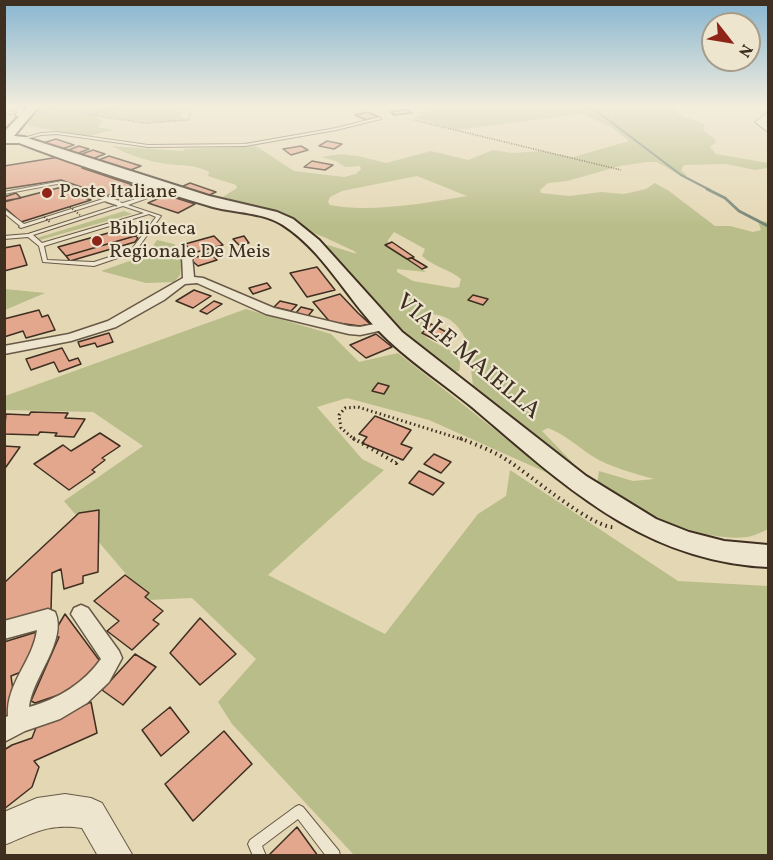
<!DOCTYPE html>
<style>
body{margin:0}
#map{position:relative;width:773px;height:860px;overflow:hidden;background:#e4d7b4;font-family:Vollkorn,serif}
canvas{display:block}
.frame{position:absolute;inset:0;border:6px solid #3e2f21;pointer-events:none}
.north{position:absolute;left:701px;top:12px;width:60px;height:60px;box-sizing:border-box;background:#ede5ce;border:2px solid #a79c89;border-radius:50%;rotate:121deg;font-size:16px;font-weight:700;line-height:24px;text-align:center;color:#3e2f21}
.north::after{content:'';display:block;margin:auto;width:21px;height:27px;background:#8f2418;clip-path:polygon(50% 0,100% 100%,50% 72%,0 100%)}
</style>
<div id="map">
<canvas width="773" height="860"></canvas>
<div class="frame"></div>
<div class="north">N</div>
</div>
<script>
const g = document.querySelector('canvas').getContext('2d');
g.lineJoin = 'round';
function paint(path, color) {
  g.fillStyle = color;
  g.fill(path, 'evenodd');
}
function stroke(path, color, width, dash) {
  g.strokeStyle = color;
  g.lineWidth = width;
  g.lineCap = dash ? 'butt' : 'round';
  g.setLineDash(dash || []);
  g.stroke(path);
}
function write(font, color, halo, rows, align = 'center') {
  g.font = font + ' Vollkorn,serif';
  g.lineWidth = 4.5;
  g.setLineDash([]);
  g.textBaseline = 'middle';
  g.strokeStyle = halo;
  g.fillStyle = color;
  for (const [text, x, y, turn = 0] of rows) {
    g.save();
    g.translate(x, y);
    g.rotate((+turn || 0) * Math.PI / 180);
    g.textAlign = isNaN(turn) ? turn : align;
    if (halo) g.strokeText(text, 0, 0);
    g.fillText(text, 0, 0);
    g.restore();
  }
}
paint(new Path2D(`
 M40,106H193L181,110V116L186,120C156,124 126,120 96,116L103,121L98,127L113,130L89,136L29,126L28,124L32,113Z
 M417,106H672L678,114L705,124L703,130L716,140L715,143L710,147L716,154L768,163V168L755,170L726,164L684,165L681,170L687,176L683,177L657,162H647L620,166L567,181L548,183L540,190L541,193L569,196L601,192L624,194L646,189L655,183L669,191L715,226H730L753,232L761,230L758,221L768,222V529C762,532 754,536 747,537C699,543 636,509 597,484L599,471L633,481L654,479C633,473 610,467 592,456C577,446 564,434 548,428L542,431L572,462L575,472L474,394L470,361L461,345L467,341C457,324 451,316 431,314C424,319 422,323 421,331C430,348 467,347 459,371L446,373L383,322L322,245H328L357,254L354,251L326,238L232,201L219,202L218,200L237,188L236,185L208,176L209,172C195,164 181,166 167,164C150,162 126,154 112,146L183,151L184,149L256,146L294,171L344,177L356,174L361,169L360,166L345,167L336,161L321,157L341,154L358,156L386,163L431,151L468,160L493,150L512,153L542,151L573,157L629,141L611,127L582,114L457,130L414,118L429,111ZM417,176L467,196C426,203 370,213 330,205L328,202L330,197L342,191ZM394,232L425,249L422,256C434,267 449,269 461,279L459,287L454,288L413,281L397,272V269L426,272L388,247V240Z
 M124,211L132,214L40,240L37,238Z
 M157,240L174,244L183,253L180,275L174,282L146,283L101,271L147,255Z
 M5,289L45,293L5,310Z
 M246,309L331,334L359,362L398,353L552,475L429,420L347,398L317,407L362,459L384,470L268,575L385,634L478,514L506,496L510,470L678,581L768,586V855H354L232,724L218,702L256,659L192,598L148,600L64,501L143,446L93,412L5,410V396Z`), '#b9bd89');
stroke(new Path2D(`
 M590,106L681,175L710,190
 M94,114L119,106`), '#728276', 2);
stroke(new Path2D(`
 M707,189L725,198L739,211L768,226`), '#728276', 3);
const building = new Path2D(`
 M407,109L412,113L394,115L391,112Z
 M368,112L379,117L366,120L355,115Z
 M56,139L74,145L62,149L43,143Z
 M327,141L342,144L334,149L319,146Z
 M79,146L89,149L76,154L66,151Z
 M301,146L308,150L291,155L283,149Z
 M93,150L105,154L92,159L79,155Z
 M109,156L141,166L128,171L96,161Z
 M59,157L87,166L82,168L133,185L107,196L61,180L4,189V166Z
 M312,161L333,165L325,170L304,167Z
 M190,183L216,192L205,197L179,188Z
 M58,188L91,200L21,222L4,207V202Z
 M16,193L21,198L4,201V197Z
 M166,195L195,204L178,213L148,203Z
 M134,225L143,233L135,236L126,228Z
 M126,228L135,236L66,256L58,247Z
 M135,236L138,238L135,242L70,261L66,256Z
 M214,236L223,245L193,253L185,244Z
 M244,236L249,243L239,245L233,239Z
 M392,242L414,257L407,259L385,245Z
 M20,245L27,265L4,271V248Z
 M210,253L213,255L219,253L221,255L214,257L217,260L198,266L190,259Z
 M412,258L427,267L422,269L407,259Z
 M317,267L335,290L307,297L290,273Z
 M267,283L271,288L253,294L249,288Z
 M194,290L211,296L193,308L176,301Z
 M340,294L358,313L370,324L360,326L330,322L313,302Z
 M473,295L488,299L483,305L468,300Z
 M214,301L222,304L207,314L200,311Z
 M280,301L297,305L291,311L274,307Z
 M301,307L313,310L308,316L296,313Z
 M39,310L42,317L48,315L55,330L26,338L23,331L4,337V319Z
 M431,324L454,336L443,344L422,333Z
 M109,333L113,342L97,347L95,343L80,347L78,342Z
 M376,334L392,347L366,358L350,345Z
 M62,348L69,361L78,358L81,364L59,372L54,362L31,370L26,359Z
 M378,383L389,386L384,394L372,391Z
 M31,412L68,413L65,418L85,419L74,437L55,436L57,433L40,432L38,435L4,434L6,414L29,415Z
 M375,416L411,430L401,444L412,448L403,460L362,443L367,437L359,434Z
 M100,433L120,446L102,458L105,460L92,470L95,472L69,490L34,464L63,445L71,451Z
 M4,446L20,447L6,467H4Z
 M434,454L451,462L441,473L424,464Z
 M419,471L444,483L433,495L409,483Z
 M99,510L98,572L83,576V583L64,589L61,569L52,573L51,611L4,623V583L79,513Z
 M125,575L149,593L145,597L163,611L153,620L159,624L132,650L107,631L119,621L94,601Z
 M65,614L105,668L85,686L35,703L31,701L59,637L52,636Z
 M200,618L236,654L200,685L170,653Z
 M43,630L26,670L11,676L16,712L4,717V642Z
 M135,654L156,667L123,705L102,690Z
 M91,702L97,733L34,761L39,767L32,787L4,809V750L12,745L32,738L37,725Z
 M170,707L189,732L161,756L142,730Z
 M224,731L252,764L193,821L165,784Z
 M297,827L318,856H268Z`);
paint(building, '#e3a78e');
stroke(building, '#3e2f21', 1.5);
const service = new Path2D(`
 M20,110L21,112L4,115V113Z
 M380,117L381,119L336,130L245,146L148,147L57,134L41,135L22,140L20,139L41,133L57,132L148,145L245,144L336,128Z
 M57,182L107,198L154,183L158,184L21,228L19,227L20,226L4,213V209L24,224L103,199L57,184L4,194V192Z
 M169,188L173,189L128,205L161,216L135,252L94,266L43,262L39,246L28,237L4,239V236L28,234L118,205L116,204V202L123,203ZM123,206L144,213L42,243L33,235ZM149,214L156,217L131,250L94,262L47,260L44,246Z
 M299,805L303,807L339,851L340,856H326L298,819L262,846L266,856H253L248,844L250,840L295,807Z`);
const minor = new Path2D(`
 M19,106H25L23,112H29V116H16Z
 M187,253L192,256L194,277L203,278L274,308L349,326L360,327L384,322L390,326L388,329L360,335L349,334L266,314L197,283L185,284L164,300L116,327L71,341L4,354V346L69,334L108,321L183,278L182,256Z
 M81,605L88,608L119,651L122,658L109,682L87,703L60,719L25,731L4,742V718L8,716C6,683 33,661 37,630L4,639V621L48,609L55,612C68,640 32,678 29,707C58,699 83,684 101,659L71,614L74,608Z`);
const tertiary = new Path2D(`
 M768,112V119L766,122L768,124V132L755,122Z
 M65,794L91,798L102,803L133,856H98L82,828C48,823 34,833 4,845V812L37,798Z`);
const secondary = new Path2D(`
 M29,106H39L14,136L24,137L209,196L277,212L293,219L319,240L402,332L586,476L656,519L689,532L724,541L768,545V567C642,561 563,484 472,407C440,381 406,359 377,329C345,295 322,250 283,225C262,212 236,213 213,207C149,188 81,167 19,143H4V132Z`);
stroke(service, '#685946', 2);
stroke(minor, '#685946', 3);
stroke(tertiary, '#685946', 2);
stroke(secondary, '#3e2f21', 4);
stroke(new Path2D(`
 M80,106L85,113L90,115L145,123L189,120L191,106
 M42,115L56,106
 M414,120L621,170`), '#3e2f21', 1.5, [1, 1.5]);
stroke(new Path2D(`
 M355,440L341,428L339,415L345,408L358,407L464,440`), '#3e2f21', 3, [1.5, 3]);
stroke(new Path2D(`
 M353,438L396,463L400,459
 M460,438C476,445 492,450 507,460C528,473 595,531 616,527`), '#3e2f21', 4, [1.5, 4]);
paint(service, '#ede5ce');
paint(minor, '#ede5ce');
paint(tertiary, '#ede5ce');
paint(secondary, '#ede5ce');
const serviceBridge = new Path2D(`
 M106,199L118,203`);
stroke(serviceBridge, '#685946', 8, []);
stroke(new Path2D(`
 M70,207L80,215
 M42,215L51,223`), '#3e2f21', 2, [1, 2]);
stroke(serviceBridge, '#ede5ce', 5);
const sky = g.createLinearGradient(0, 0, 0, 226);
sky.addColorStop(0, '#87b6d1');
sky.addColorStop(0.47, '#f3eddd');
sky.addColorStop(1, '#f3eddd00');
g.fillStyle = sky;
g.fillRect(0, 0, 773, 226);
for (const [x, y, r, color] of [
 [47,193,6,"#8f2418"],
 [97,241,6,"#8f2418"]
]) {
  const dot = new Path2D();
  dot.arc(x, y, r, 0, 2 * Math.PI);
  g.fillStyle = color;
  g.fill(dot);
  stroke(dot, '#ede5ce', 2);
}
write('20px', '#3e2f21', '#ede5ce', [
 ["Poste Italiane",59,193],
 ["Biblioteca",109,230],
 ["Regionale De Meis",109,253]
], 'left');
write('24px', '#3e2f21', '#ede5ce', [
 ["VIALE MAIELLA",467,358,40]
]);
</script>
